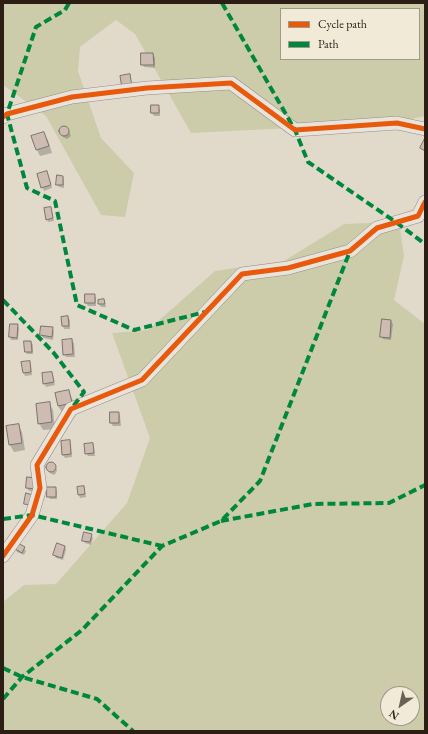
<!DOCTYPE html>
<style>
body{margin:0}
#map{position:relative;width:428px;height:734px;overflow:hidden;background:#e1dacb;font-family:"EB Garamond",serif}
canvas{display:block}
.frame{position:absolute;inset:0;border:4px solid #2c1e15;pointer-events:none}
.legend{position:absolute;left:280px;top:8px;width:140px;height:52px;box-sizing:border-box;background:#f1ead7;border:1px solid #a29889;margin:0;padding:5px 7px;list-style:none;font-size:12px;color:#2c1e15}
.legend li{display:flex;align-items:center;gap:8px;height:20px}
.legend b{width:20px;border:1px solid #a29889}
.north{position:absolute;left:380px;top:686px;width:40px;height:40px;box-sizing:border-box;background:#f1ead7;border:1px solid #a29889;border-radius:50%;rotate:214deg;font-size:11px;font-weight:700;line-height:16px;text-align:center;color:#2c1e15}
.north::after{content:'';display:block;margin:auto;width:14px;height:18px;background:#6b6055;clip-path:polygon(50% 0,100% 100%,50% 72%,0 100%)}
</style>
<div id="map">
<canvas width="428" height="734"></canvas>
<div class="frame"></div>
<ul class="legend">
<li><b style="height:5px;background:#e8590c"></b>Cycle path</li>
<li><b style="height:5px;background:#00873e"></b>Path</li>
</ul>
<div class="north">N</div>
</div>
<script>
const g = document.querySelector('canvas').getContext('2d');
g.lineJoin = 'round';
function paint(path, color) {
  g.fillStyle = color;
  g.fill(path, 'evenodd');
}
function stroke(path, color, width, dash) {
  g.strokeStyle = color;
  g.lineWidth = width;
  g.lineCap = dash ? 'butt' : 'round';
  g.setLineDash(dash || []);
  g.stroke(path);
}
paint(new Path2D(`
 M3,3H425V116L392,123L191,133L135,34L116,20L80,47L78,71L101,138L134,173L125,217L101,215L46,116L3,85ZM281,9H419V59H281Z
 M391,222L400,228L404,256L394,300L425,324V731H3V602L24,585L56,584L127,503L150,438L112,333L148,330L215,271L284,261L344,224ZM388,694H412V718H388Z`), '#ccccab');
paint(new Path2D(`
 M153,54L155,58V68L144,67L142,64Z
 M152,106H158L160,109V116H154L152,113Z
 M65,127L68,129L71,136L67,139L63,137L61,134V129Z
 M44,133L48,140L52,153L40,156L37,150Z
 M47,172L52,188L44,191L38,175Z
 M63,177L64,180V188L59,187L57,184Z
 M51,208L54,221L48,222L47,219Z
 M94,295L96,298V306H88L86,303Z
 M104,300L106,307H101L99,304Z
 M68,317L70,320V329H64L63,326L62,318Z
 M391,321L393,324L391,340L383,339L381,336Z
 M17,325L19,328L18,340H11L10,337Z
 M42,327L52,328L54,331L53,340L43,338L41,335Z
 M72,340L74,343L75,357H66L64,354Z
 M31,342L33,345V354H27L26,351Z
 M30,362L31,365L32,375L25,376L24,373Z
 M52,373L55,385L46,387L44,383Z
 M68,391L72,398L75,410L62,412L58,406Z
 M49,403L53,410L55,429L43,430L39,423Z
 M111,413H119L120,416L121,426H113L111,423Z
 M18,425L22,432L25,450L14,452L10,445L7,427Z
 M62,442H69L71,445L72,457L65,458L63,455Z
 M92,444L94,447L95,456H88L86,453Z
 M51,462L54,464L57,470L56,473L54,475L50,473L47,467Z
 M28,478L37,492L29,491L27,488Z
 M84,487L86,497L80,498L79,495Z
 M55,488L57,491V499H50L48,496Z
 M91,535L93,538L91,545L85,543L83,540Z
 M65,546L66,550L63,560L56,558L54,555Z
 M24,548L26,551L24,555L17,552L16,549Z`), '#0003');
const building = new Path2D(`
 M141,53H153L154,65H141Z
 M130,74L132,87L122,88L120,76Z
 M151,105H159V113H151Z
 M59 131a5 5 0 1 1 10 0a5 5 0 1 1-10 0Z
 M44,132L49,146L36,150L31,136Z
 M425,138V151L420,148Z
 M47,171L51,185L41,188L37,174Z
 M57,175L63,176V185H56Z
 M51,207L53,218L46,220L44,208Z
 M85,294H95V303H85Z
 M104,299L105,304H98V300Z
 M68,316L69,326H62L61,317Z
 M382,319L391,320L390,338L380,337Z
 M10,324H18L17,338L9,337Z
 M41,326L53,327L52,337L40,335Z
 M72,339L73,354L63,355L62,340Z
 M24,341H31L32,352H25Z
 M30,361L31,372L23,373L21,362Z
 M52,372L54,382L43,384L42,373Z
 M69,390L72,403L58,406L55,393Z
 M50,402L52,422L38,424L36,404Z
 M110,412H119V423H110Z
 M19,424L22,443L9,445L6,426Z
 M70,440L71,454L62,455L61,441Z
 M93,443L94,453L85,454L84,444Z
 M46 467a5 5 0 1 1 10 0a5 5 0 1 1-10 0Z
 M27,477L37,478L36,489L26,488Z
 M84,486L85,494L78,495L77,487Z
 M47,487H56V497H47Z
 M26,493L33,495L31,505L24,504Z
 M84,532L92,534L90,542L82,541Z
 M18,543L25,547L22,553L15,549Z
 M57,543L65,546L62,558L53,555Z`);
paint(building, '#cebcb3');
stroke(building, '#7a746b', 1);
const minor = new Path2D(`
 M3,117L7,114L72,97L147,88L231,83L295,130L397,123L425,129
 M3,556L32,515L40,488L37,465L71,409L142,380L242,274L288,268L350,251L377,228L418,216L425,202`);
stroke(minor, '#938d84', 14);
stroke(minor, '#e8e4dc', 13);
stroke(new Path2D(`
 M69,3L65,10L36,27L7,114L27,188L55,201L77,305L134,330L205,312
 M222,3L295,130L308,162L397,223L425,244
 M3,300L53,352L84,392L72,408
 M3,519L32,515L162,546
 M221,521L313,504L389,503L425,485
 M3,668L22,677L97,699L133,731
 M3,699L22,677L82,630L162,546L221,521L260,481L350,251`), '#00873e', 4, [8, 4]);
stroke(new Path2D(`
 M3,117L7,114L72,97L147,88L231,83L295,130L397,123L425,129
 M3,556L32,515L40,488L37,465L71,409L142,380L242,274L288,268L350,251L377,228L418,216L425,202`), '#e8590c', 5);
</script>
